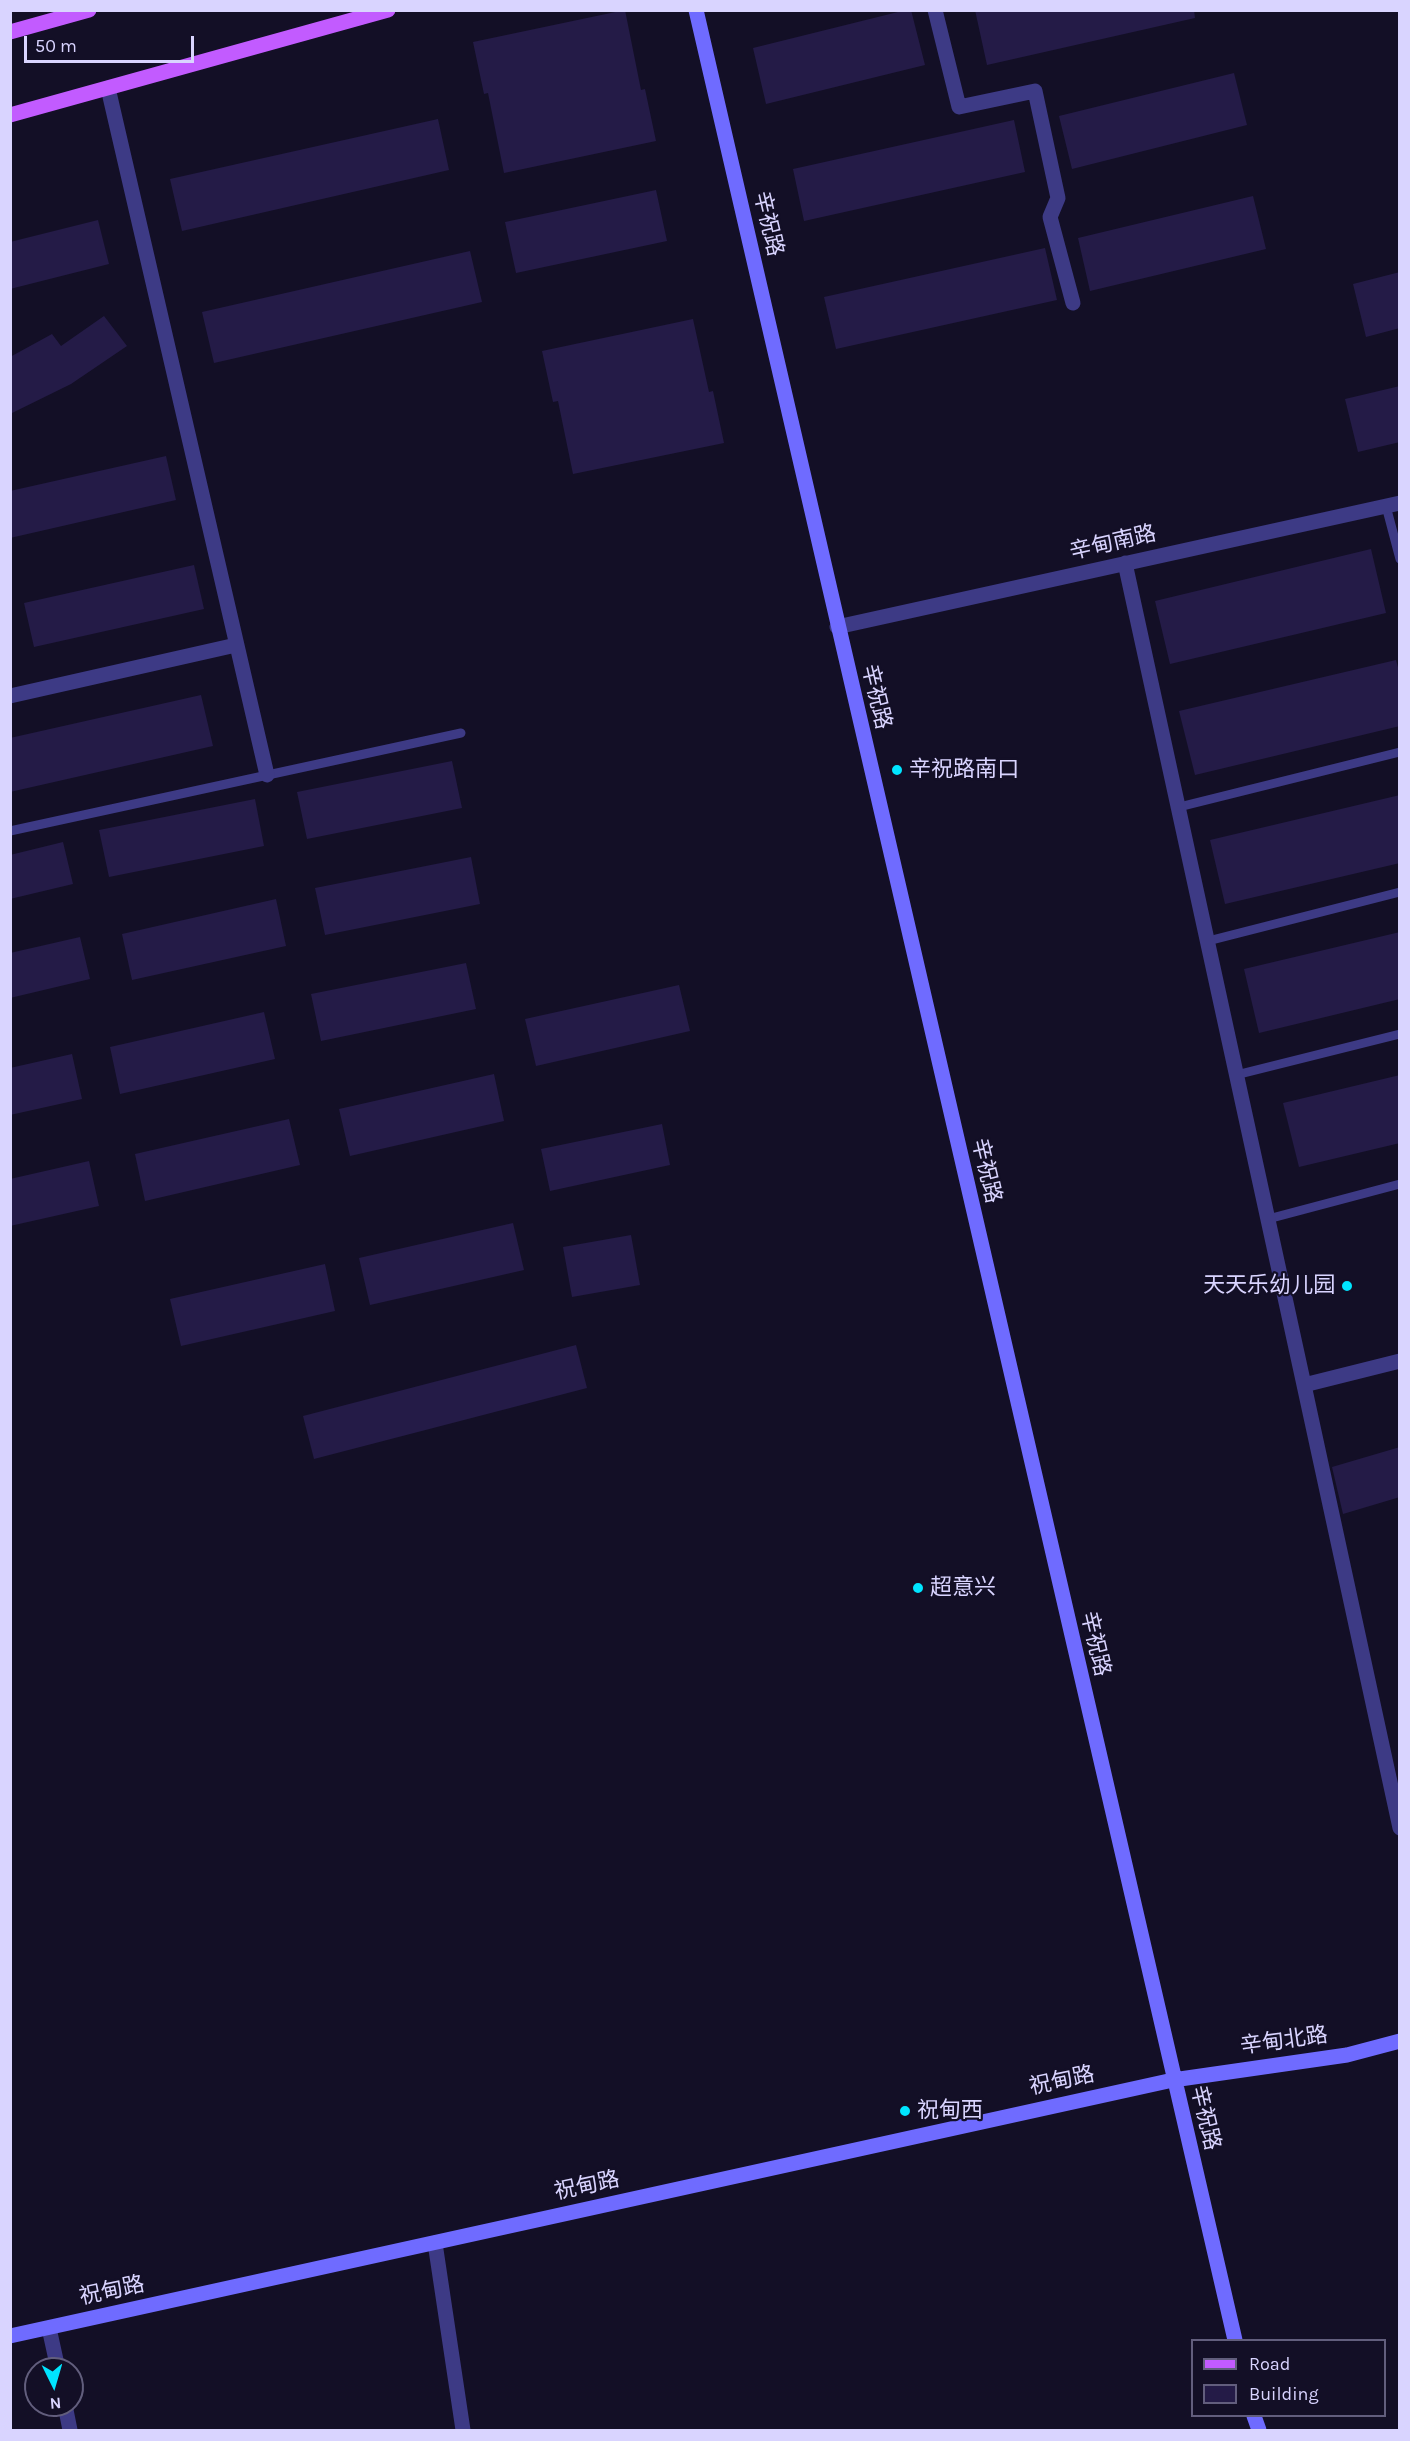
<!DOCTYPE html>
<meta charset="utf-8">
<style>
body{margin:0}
#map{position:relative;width:1410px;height:2441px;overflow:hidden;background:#130f26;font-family:Karla,sans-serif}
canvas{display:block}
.frame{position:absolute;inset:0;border:12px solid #d9d4ff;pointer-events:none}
.legend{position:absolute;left:1191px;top:2339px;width:195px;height:78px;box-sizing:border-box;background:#130f26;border:2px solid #625e7d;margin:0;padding:8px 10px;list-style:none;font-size:18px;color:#d9d4ff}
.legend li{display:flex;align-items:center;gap:12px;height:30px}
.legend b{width:30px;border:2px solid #625e7d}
.north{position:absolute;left:24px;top:2357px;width:60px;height:60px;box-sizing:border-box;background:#130f26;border:2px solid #625e7d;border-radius:50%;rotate:175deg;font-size:16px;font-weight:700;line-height:24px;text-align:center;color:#d9d4ff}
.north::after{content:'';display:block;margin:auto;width:21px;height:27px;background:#00e5ff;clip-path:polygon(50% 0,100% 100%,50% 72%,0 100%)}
.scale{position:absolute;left:24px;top:36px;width:170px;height:27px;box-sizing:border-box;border:3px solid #d9d4ff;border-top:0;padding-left:8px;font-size:18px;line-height:21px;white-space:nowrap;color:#d9d4ff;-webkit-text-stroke:4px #130f26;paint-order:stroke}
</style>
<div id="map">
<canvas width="1410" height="2441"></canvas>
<div class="frame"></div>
<ul class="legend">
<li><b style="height:8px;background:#c25bff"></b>Road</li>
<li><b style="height:16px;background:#241b47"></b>Building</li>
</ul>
<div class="north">N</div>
<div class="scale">50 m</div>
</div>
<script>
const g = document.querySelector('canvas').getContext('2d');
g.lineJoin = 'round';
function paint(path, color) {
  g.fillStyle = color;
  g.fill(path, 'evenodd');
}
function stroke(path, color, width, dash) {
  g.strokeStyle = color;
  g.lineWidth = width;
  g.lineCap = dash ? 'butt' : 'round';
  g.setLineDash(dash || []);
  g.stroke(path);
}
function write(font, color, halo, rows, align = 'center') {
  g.font = font + ' Karla,"Noto Sans SC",sans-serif';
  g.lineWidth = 4.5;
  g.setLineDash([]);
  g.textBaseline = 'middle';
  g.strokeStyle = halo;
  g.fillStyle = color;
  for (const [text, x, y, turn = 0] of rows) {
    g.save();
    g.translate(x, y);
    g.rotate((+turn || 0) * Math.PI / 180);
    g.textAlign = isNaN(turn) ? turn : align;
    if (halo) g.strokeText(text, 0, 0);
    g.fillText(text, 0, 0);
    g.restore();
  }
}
paint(new Path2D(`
 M625,10L641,90L645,89L656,141L504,173L488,93L484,94L473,42Z
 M906,10H911L925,65L766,104L753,48Z
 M975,10H1194L1195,18L987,65Z
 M1234,73L1247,125L1072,169L1059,116Z
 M438,119L449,170L182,231L170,179Z
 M1014,120L1025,172L804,221L793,169Z
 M656,190L667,241L516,273L505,222Z
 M1253,196L1266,249L1090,291L1078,238Z
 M98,220L109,264L10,289V242Z
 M1045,248L1057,300L836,349L824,297Z
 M470,251L482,302L214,363L202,312Z
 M1400,272V328L1366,337L1353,284Z
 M104,316L127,346L71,384L10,414V357L52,334L61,346Z
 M693,319L709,392L713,391L724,443L573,474L558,401L553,402L542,351Z
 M1400,386V442L1358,452L1345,399Z
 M166,456L176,500L10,538V491Z
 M1371,549L1386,613L1170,664L1155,601Z
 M194,565L204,609L34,647L24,603Z
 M1396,660L1400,675V726L1195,775L1179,711Z
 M201,695L213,746L10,792V738Z
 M452,761L462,808L307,839L297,792Z
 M1400,795V863L1225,904L1210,840Z
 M255,799L264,846L109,877L99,830Z
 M63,842L73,884L10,899V855Z
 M471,857L480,904L325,935L315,888Z
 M276,899L286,946L132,980L122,934Z
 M1400,932V999L1259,1033L1244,969Z
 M80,937L90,979L10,998V953Z
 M466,963L476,1009L321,1041L311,994Z
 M679,985L690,1031L536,1066L525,1019Z
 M264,1012L275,1059L120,1094L110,1047Z
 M72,1054L82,1099L10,1115V1068Z
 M494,1074L504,1121L350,1156L339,1109Z
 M1400,1075V1143L1299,1167L1283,1103Z
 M289,1119L300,1165L145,1201L135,1154Z
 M662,1124L670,1165L550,1191L541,1149Z
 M89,1161L99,1206L10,1226V1179Z
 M513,1223L524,1270L370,1305L359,1258Z
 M631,1235L640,1285L572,1297L563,1247Z
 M325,1264L335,1311L181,1346L170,1299Z
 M576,1345L587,1388L314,1459L303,1416Z
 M1400,1447V1497L1343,1514L1332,1467Z`), '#241b47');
stroke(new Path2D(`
 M1386,506L1400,559
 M1179,807L1400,752
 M10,831L461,733
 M1208,941L1400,892
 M1236,1075L1400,1034
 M1268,1219L1400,1184`), '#3d3a85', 9);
stroke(new Path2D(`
 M935,10L959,107L1035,91L1058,198L1050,217L1073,303
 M108,88L267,775
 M1125,563L1304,1385L1400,1361
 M837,627L1400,503
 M10,696L236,645
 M1304,1385L1400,1828
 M435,2243L463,2430
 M49,2328L58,2369
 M65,2405L70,2430`), '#3d3a85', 15);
stroke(new Path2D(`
 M696,10L1235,2340
 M10,2336L1173,2080L1347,2055L1400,2041
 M1254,2416L1259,2430`), '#6f6bff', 15);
stroke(new Path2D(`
 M10,32L89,10
 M10,115L388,10`), '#c25bff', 15);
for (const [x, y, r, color] of [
 [897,770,6,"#00e5ff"],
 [1347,1286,6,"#00e5ff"],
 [918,1588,6,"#00e5ff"],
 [905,2111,6,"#00e5ff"]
]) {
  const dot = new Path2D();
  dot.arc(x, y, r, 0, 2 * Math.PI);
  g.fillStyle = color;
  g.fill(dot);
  stroke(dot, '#130f26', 2);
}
write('22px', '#d9d4ff', '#130f26', [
 ["辛祝路",768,224,77],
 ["辛甸南路",1113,543,-13],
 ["辛祝路",876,697,77],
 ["辛祝路",986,1171,77],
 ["辛祝路",1095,1644,77],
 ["辛甸北路",1284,2041,-8],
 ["祝甸路",1062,2081,-12],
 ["辛祝路",1205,2118,77],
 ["祝甸路",587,2186,-12],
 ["祝甸路",112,2291,-12]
]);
write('22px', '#d9d4ff', '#130f26', [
 ["辛祝路南口",909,770],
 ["天天乐幼儿园",1335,1286,"right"],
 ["超意兴",930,1588],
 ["祝甸西",917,2111]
], 'left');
</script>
